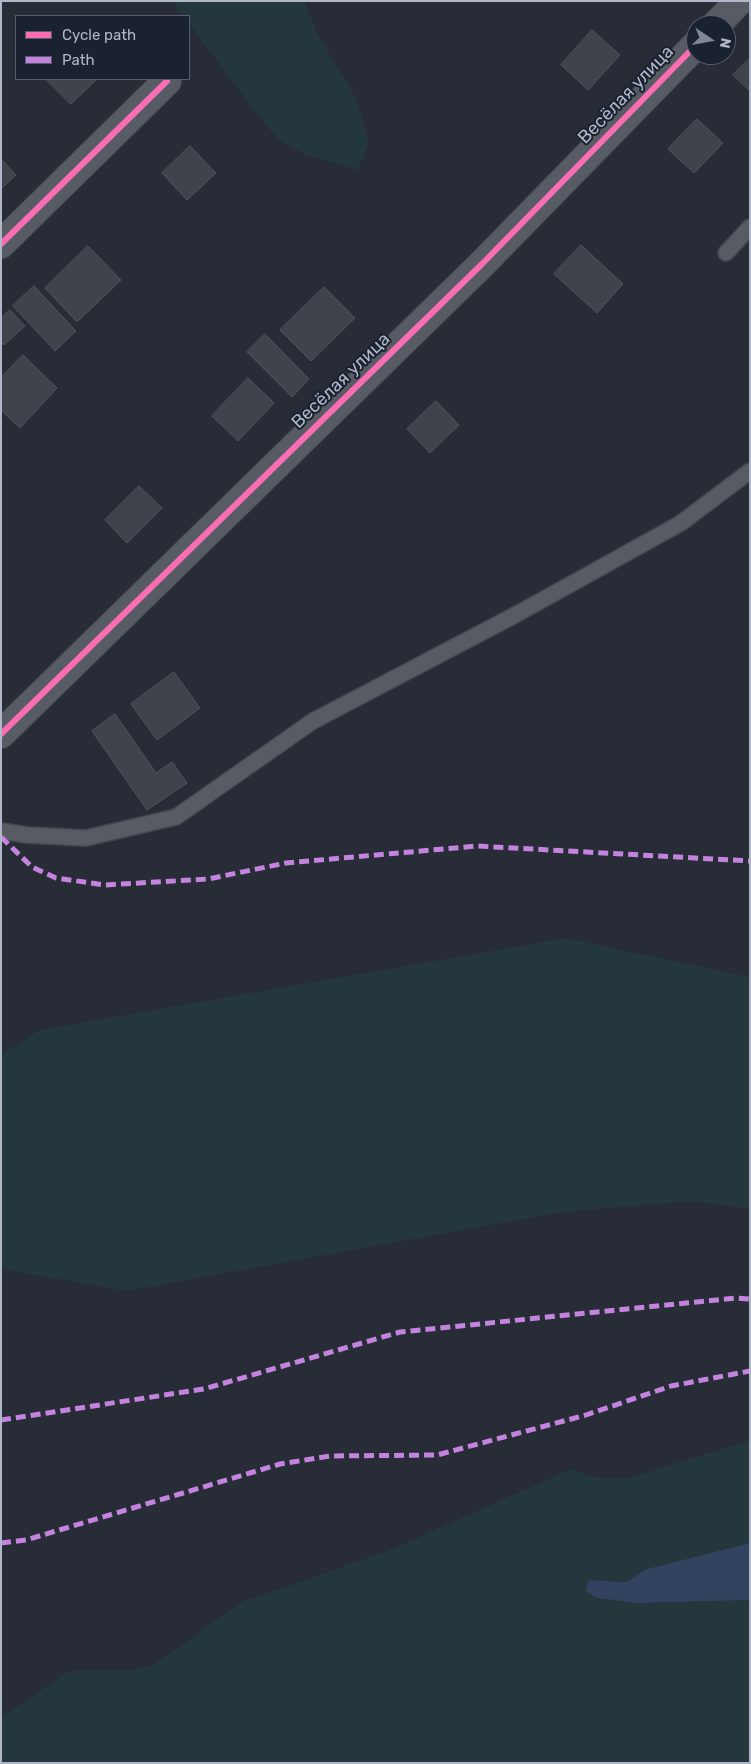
<!DOCTYPE html>
<meta charset="utf-8">
<style>
body{margin:0}
#map{position:relative;width:751px;height:1764px;overflow:hidden;background:#272c36;font-family:Rubik,sans-serif}
canvas{display:block}
.frame{position:absolute;inset:0;border:2px solid #b0b8c8;pointer-events:none}
.legend{position:absolute;left:15px;top:15px;width:175px;height:65px;box-sizing:border-box;background:#1a2231;border:1px solid #565e6d;margin:0;padding:6px 9px;list-style:none;font-size:15px;color:#b0b8c8}
.legend li{display:flex;align-items:center;gap:10px;height:25px}
.legend b{width:25px;border:1px solid #565e6d}
.north{position:absolute;left:686px;top:15px;width:50px;height:50px;box-sizing:border-box;background:#1a2231;border:1px solid #565e6d;border-radius:50%;rotate:102deg;font-size:14px;font-weight:700;line-height:20px;text-align:center;color:#b0b8c8}
.north::after{content:'';display:block;margin:auto;width:18px;height:22px;background:#808795;clip-path:polygon(50% 0,100% 100%,50% 72%,0 100%)}
</style>
<div id="map">
<canvas width="751" height="1764"></canvas>
<div class="frame"></div>
<ul class="legend">
<li><b style="height:6px;background:#f96db3"></b>Cycle path</li>
<li><b style="height:6px;background:#c483df"></b>Path</li>
</ul>
<div class="north">N</div>
</div>
<script>
const g = document.querySelector('canvas').getContext('2d');
g.lineJoin = 'round';
function paint(path, color) {
  g.fillStyle = color;
  g.fill(path, 'evenodd');
}
function stroke(path, color, width, dash) {
  g.strokeStyle = color;
  g.lineWidth = width;
  g.lineCap = dash ? 'butt' : 'round';
  g.setLineDash(dash || []);
  g.stroke(path);
}
function write(font, color, halo, rows, align = 'center') {
  g.font = font + ' Rubik,sans-serif';
  g.lineWidth = 4;
  g.setLineDash([]);
  g.textBaseline = 'middle';
  g.strokeStyle = halo;
  g.fillStyle = color;
  for (const [text, x, y, turn = 0] of rows) {
    g.save();
    g.translate(x, y);
    g.rotate((+turn || 0) * Math.PI / 180);
    g.textAlign = isNaN(turn) ? turn : align;
    if (halo) g.strokeText(text, 0, 0);
    g.fillText(text, 0, 0);
    g.restore();
  }
}
paint(new Path2D(`
 M172,1H304L318,35L356,98L369,143L358,170L304,154L278,139L261,119L189,24V16H183Z
 M565,938L750,977V1209L693,1201L563,1212L127,1291L1,1269V1055L39,1030Z
 M750,1440V1543L647,1569L626,1582L589,1580L638,1603L750,1600V1763H1V1717L69,1671H129L153,1665L242,1602L390,1550L571,1469L595,1477L625,1479Z`), '#24373c');
paint(new Path2D(`
 M750,1543V1600L638,1603L598,1598L586,1591L589,1580L626,1582L647,1569Z`), '#324360');
const building = new Path2D(`
 M592,30L620,55L588,90L561,65Z
 M750,58V91L733,75Z
 M46,79H97L71,104Z
 M697,119L723,143L694,173L668,149Z
 M190,146L216,173L187,200L162,173Z
 M1,159L16,175L1,189Z
 M581,245L623,284L597,313L554,274Z
 M88,246L121,280L77,322L45,288Z
 M34,286L76,331L55,351L13,306Z
 M324,287L355,318L311,361L280,330Z
 M10,310L25,326L4,345L1,342V318Z
 M265,334L309,379L292,397L247,352Z
 M23,355L57,388L20,428L1,410V378Z
 M248,378L274,403L238,441L212,416Z
 M436,401L459,425L430,453L407,429Z
 M139,486L162,508L127,543L105,520Z
 M174,672L200,708L157,740L131,704Z
 M115,714L156,773L172,762L187,783L147,810L92,731Z`);
paint(building, '#3e434c');
stroke(building, '#4f545e', 1);
const service = new Path2D(`
 M726,253L750,227
 M1,831L27,835L86,838L176,817L313,721L517,614L681,523L750,471`);
const minor = new Path2D(`
 M716,25L739,1
 M1,244L167,81
 M1,734L482,264L696,45`);
stroke(service, '#43474f', 18);
stroke(minor, '#43474f', 30);
stroke(service, '#575b64', 15);
stroke(minor, '#575b64', 28);
stroke(new Path2D(`
 M1,837L32,867L56,878L105,885L208,879L286,863L477,846L750,861
 M1,1420L204,1389L400,1332L736,1298L750,1299
 M1,1543L26,1540L280,1464L330,1456L437,1455L586,1415L671,1386L750,1371`), '#c483df', 5, [10, 5]);
stroke(new Path2D(`
 M1,244L167,81
 M1,734L482,264L696,45`), '#f96db3', 6);
write('18px', '#b0b8c8', '#1a2231', [
 ["Весёлая улица",626,95,-46],
 ["Весёлая улица",341,381,-44]
]);
</script>
